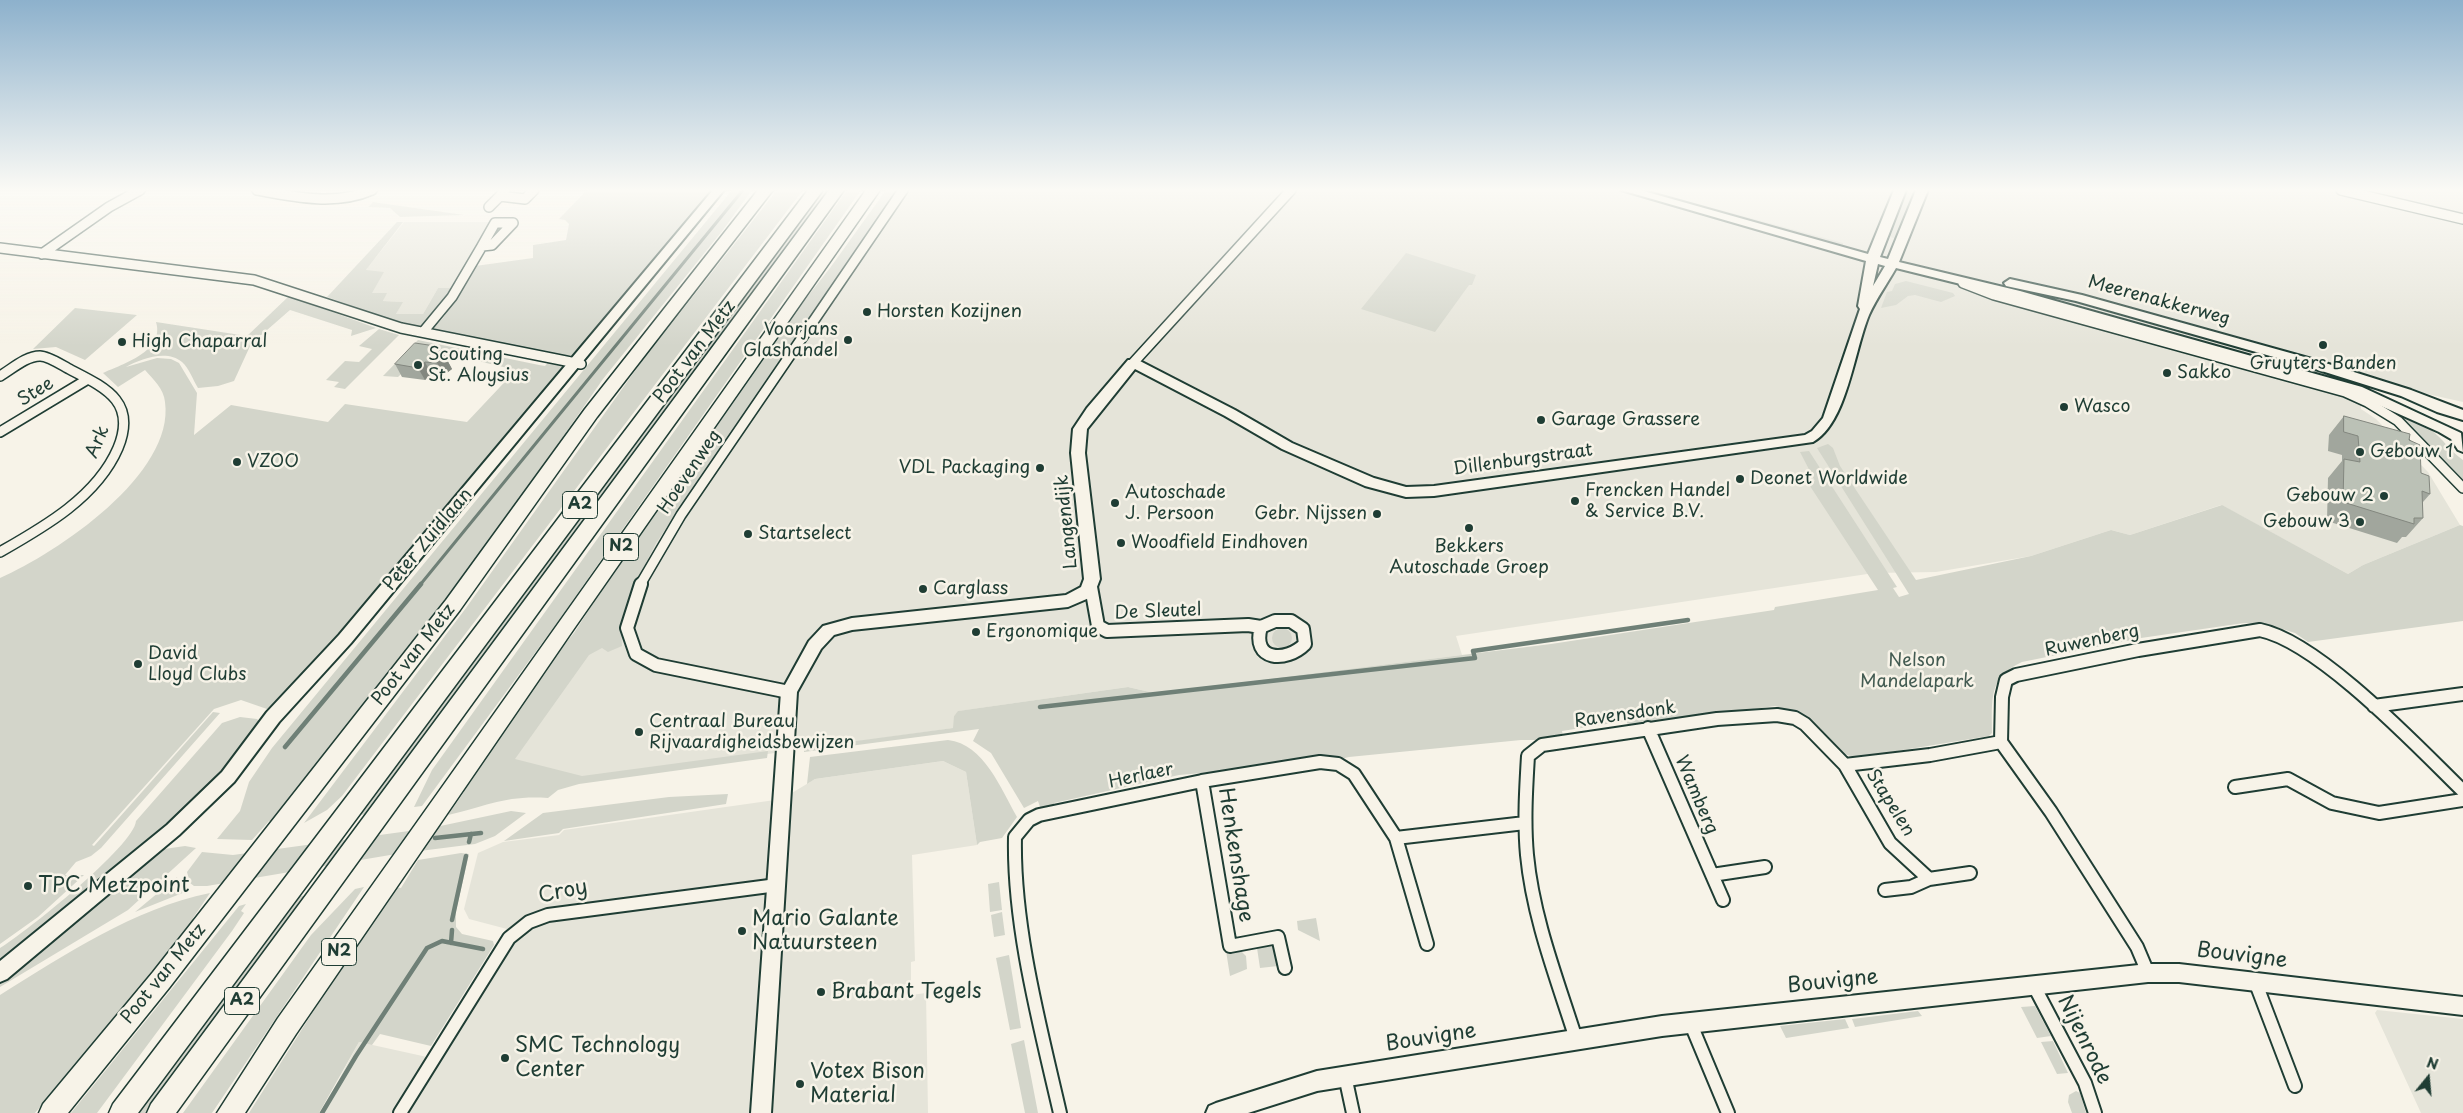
<!DOCTYPE html>
<style>
body{margin:0}
#map{position:relative;width:2463px;height:1113px;overflow:hidden;background:#f7f3e8;font-family:"Playpen Sans",sans-serif}
canvas{display:block}
.north{position:absolute;left:2403px;top:1053px;width:50px;height:50px;-webkit-text-stroke:4px #f7f3e8;paint-order:stroke;rotate:17deg;font-size:14px;font-weight:700;line-height:20px;text-align:center;color:#1f3d34}
.north::after{content:'';display:block;margin:auto;width:18px;height:22px;background:#1f3d34;clip-path:polygon(50% 0,100% 100%,50% 72%,0 100%)}
</style>
<div id="map">
<canvas width="2463" height="1113"></canvas>
<div class="north">N</div>
</div>
<script>
const g = document.querySelector('canvas').getContext('2d');
g.lineJoin = 'round';
function paint(path, color) {
  g.fillStyle = color;
  g.fill(path, 'evenodd');
}
function stroke(path, color, width, dash) {
  g.strokeStyle = color;
  g.lineWidth = width;
  g.lineCap = dash ? 'butt' : 'round';
  g.setLineDash(dash || []);
  g.stroke(path);
}
function write(font, color, halo, rows, align = 'center') {
  g.font = font + ' "Playpen Sans",sans-serif';
  g.lineWidth = 5;
  g.setLineDash([]);
  g.textBaseline = 'middle';
  g.strokeStyle = halo;
  g.fillStyle = color;
  for (const [text, x, y, turn = 0] of rows) {
    g.save();
    g.translate(x, y);
    g.rotate((+turn || 0) * Math.PI / 180);
    g.textAlign = isNaN(turn) ? turn : align;
    if (halo) g.strokeText(text, 0, 0);
    g.fillText(text, 0, 0);
    g.restore();
  }
}
paint(new Path2D(`
 M892,190H2463V402L2365,380L2361,401V409L2376,419L2428,472L2460,525L2363,565L2348,574L2221,505L2130,535L2111,530L2031,556L1936,572L1874,573L1456,636L1462,655L1154,693L1128,687L959,711L954,716V728L581,780L510,762L652,543Z
 M404,222H491L451,288H438L423,314H396L402,302L383,301L386,293H371L365,271Z
 M943,761L966,772L977,845L912,855L915,961L911,962V995L926,993L928,1113H321L359,1042L427,1057L507,929L469,919L464,909L478,853L503,842L559,835L564,830L782,799L815,779Z
 M2377,1010L2463,1019V1113H2421L2375,1013Z`), '#e5e4d9');
paint(new Path2D(`
 M587,190H714L576,355L557,356L432,329L443,318L475,266L533,258V245L566,240L569,224L565,220L559,219Z
 M732,190H752L723,230L603,379L447,604L273,821H269L252,840L217,839L240,811L249,782L272,748Z
 M777,190H803L342,796L327,810L304,823L466,608L642,361Z
 M822,190H830L369,814L358,815Z
 M847,190H861L554,627L422,806L414,807L432,770Z
 M886,190H896L656,543C641,574 619,610 622,646L608,652L602,648L589,655L515,759L582,776L768,751L767,758L579,784L558,790L548,798C506,795 487,806 448,815L464,792L459,790L539,675L574,633L651,514L786,324L830,268Z
 M1639,190L1658,193L1843,243V245Z
 M1906,190H1915L1896,239L1888,236Z
 M373,202L464,215L400,217L390,208L368,207Z
 M397,222H403L366,270L384,272L372,293H387L383,301L403,302L396,314H423L438,288H451L429,325L424,328L383,317L327,297Z
 M1406,253L1476,275L1472,285H1469L1435,332L1361,309Z
 M1906,281L1953,293L1955,296L1941,302L1915,295L1908,296L1896,305L1881,308L1887,292L1892,291L1895,284Z
 M289,296L376,328L351,336L352,330L290,310L251,344L234,381L218,386L198,388C193,380 189,368 182,362C167,349 140,359 126,367L157,358L171,359L179,363L197,393L194,435L231,405L328,422L345,404L467,422L516,370L427,349L398,377L383,376L418,340L539,365L545,366L550,360L562,364L565,369L280,704L267,709L241,700L214,709L92,845L94,846L213,712L220,713L101,848L91,856L76,862L65,875H84L38,917L0,944V578C57,553 175,474 165,402C164,389 153,379 145,370L118,387L103,373C123,364 165,351 156,322L247,336Z
 M75,308L137,315L85,360L56,347L33,349Z
 M379,329L399,335L345,389L334,387L339,382L326,380L345,361L359,362L372,349L359,346Z
 M2366,399C2388,407 2412,416 2431,430C2443,439 2451,452 2463,460V483C2432,450 2407,419 2366,399Z
 M1828,444L1833,448L1840,466L1916,580L2031,556L2111,530L2130,535L2222,505L2348,574L2363,565L2460,525L2463,526V621L2308,642L2295,633L2276,627L2262,623H2244L2141,638L2022,662C1988,677 1992,700 1992,733L1989,736L1860,757C1834,757 1825,736 1807,721C1798,713 1786,709 1775,706L1629,726L1626,721L1562,731L1563,736L1539,740H1521L1349,757L1328,762L1179,775L1054,803V808L1041,810L1038,801L1024,808L991,753L973,741L979,729L804,752V748L953,728L954,716L958,711L1128,687L1154,693L1551,644L1774,610L1775,607L1878,590L1808,483L1815,481L1800,452L1809,451L1897,587L1893,588L1899,597L1909,594L1817,448Z
 M1272 638a10 10 0 1 1 20 0a10 10 0 1 1-20 0Z
 M240,717L257,719L263,725L198,799L0,965V948C25,933 134,846 136,821L222,723Z
 M948,740C984,744 1001,789 1017,817L1002,838L980,842L977,845L966,772L943,761L815,779L807,784L810,757Z
 M728,794L726,804L563,829L559,833L504,841L543,813L669,797Z
 M511,811L526,813L495,836L475,844L396,854L207,886H194L190,883L187,872L202,852L233,855L431,828Z
 M185,846L196,848L128,910L0,987V979L153,855L164,849Z
 M461,853L469,854L456,911V927L462,934L493,941L494,945L431,1046L380,1034L372,1045L359,1042L319,1113H249L359,939L395,887L401,888L418,860Z
 M177,877L179,888L185,892L135,912Z
 M999,882L1002,910L990,912L988,884Z
 M364,887L212,1113H183L311,935L355,889Z
 M210,893L193,918L189,931L35,1113H0V995C66,954 133,909 210,893Z
 M307,895L147,1113H135L297,897Z
 M246,904L241,911L244,913L232,931L97,1113H71L239,906Z
 M1002,912L1005,935L994,937L991,915Z
 M1316,918L1320,941L1298,930L1297,921Z
 M1273,945L1278,966L1260,968L1257,948Z
 M1226,951H1241L1246,956L1247,969L1230,976Z
 M1009,955L1021,1028L1010,1030L996,958Z
 M2035,1006L2051,1036L2037,1038L2021,1007Z
 M1918,1011L1922,1016L1855,1027L1852,1019Z
 M1845,1019L1849,1028L1786,1038L1780,1026Z
 M1024,1040L1038,1113H1025L1011,1044Z
 M2053,1041L2068,1073L2057,1074L2041,1042Z
 M2076,1091L2080,1093L2086,1113H2072L2068,1102L2069,1095Z`), '#d3d5ca');
stroke(new Path2D(`
 M420,585L743,190`), '#6f8077', 3);
stroke(new Path2D(`
 M1040,707L1475,658L1473,651L1688,620
 M285,747L421,584
 M435,838L481,833
 M469,842L471,834
 M452,920L466,856
 M451,943L452,930
 M322,1113L356,1056L427,948L442,941L483,949`), '#6f8077', 4.5);
const streetFar1 = new Path2D(`
 M257,190C294,197 336,206 372,190
 M2341,190L2463,219
 M500,196L525,199L534,190
 M489,207L505,191
 M495,223H513L492,245L482,246Z
 M0,248L254,280L401,328L581,364
 M42,254L109,207L140,190
 M1963,283L1994,295L2345,392L2367,402L2398,421L2463,488
 M423,332L452,297L482,246
 M1133,363L1291,190
 M0,376C12,369 26,356 40,356C49,356 63,366 71,370C106,388 137,402 118,448C97,497 44,527 0,552
 M0,432L88,379
 M640,585L681,515L903,190`);
const street = new Path2D(`
 M641,584L627,628L636,654L656,665L789,692
 M1091,587L1098,626L1107,631L1248,625L1261,627
 M1275,621H1291L1303,629L1305,644C1286,663 1251,661 1261,627Z
 M2374,706L2463,694
 M1648,728L1723,900
 M1845,765L1930,755L2001,742
 M1202,781L1230,946L1278,937L1285,968
 M2235,787L2288,779L2332,803L2379,813L2463,800
 M1396,838L1427,944
 M1712,875L1765,867
 M1885,890L1911,887L1929,879
 M2148,973L2137,947L2051,812L2001,742L2002,697L2006,680L2016,675L2138,650L2260,630C2319,642 2418,747 2463,791
 M2255,981L2295,1086
 M2034,986L2085,1083L2095,1113
 M1690,1022L1728,1113
 M1576,1039C1557,979 1533,918 1527,855C1524,822 1526,789 1528,756L1542,745L1717,719L1777,715L1795,718L1805,724L1845,765L1890,843L1929,879L1970,873
 M1345,1076L1353,1113
 M400,1113L509,938L529,922L548,915L777,885
 M1060,1113C1040,1026 1013,926 1015,837L1029,820L1039,815L1202,781L1320,762L1338,764L1354,774L1396,838L1525,823`);
const secondary = new Path2D(`
 M713,190H724L351,643L279,722L234,782L179,835L7,979L0,982V961L167,825L222,772L267,712L339,635Z
 M1621,190H1640L1868,254L1894,190H1906L1880,257L1888,259L1916,190H1928L1899,262L2020,291L2362,387L2461,433L2463,452L2458,450L2451,439L2439,432L2352,393L2013,297L1896,268C1887,284 1876,299 1869,315C1854,351 1847,423 1813,442L1434,496L1406,497L1365,486L1282,449L1225,416L1135,369L1087,429L1085,453L1100,579L1095,592L1089,598L1068,607L852,630L834,635L821,649L797,692L771,1113H751L781,692L809,641L823,626L852,618L1066,595L1081,587L1084,579L1071,453L1073,429L1087,408L1128,360H1138L1235,410L1292,443L1374,478L1406,487L1434,486L1805,435L1812,431L1823,418L1860,309L1858,306L1866,261ZM1878,264L1885,266L1873,286Z
 M2010,279L2082,295L2319,361L2411,390L2463,410V420L2437,412L2401,396L2309,367L2076,301L2006,286L2004,283Z
 M2148,964H2179L2463,997V1015L2179,982H2148L1662,1036L1317,1091L1248,1113H1206L1209,1106L1216,1103L1317,1071L1662,1016Z`);
const highway = new Path2D(`
 M758,190H773L597,417L460,610L169,988L68,1113H39L43,1104L153,972L446,600L585,409Z
 M808,190H823L138,1113H109L113,1104Z
 M829,190H844L176,1113H147L151,1104Z
 M866,190H880L571,633L296,1034L245,1113H217L278,1018Z`);
stroke(streetFar1, '#1f3d34', 12);
stroke(street, '#1f3d34', 16);
stroke(secondary, '#1f3d34', 4);
stroke(highway, '#1f3d34', 3);
stroke(streetFar1, '#f7f3e8', 9);
stroke(street, '#f7f3e8', 12);
paint(secondary, '#f7f3e8');
paint(highway, '#f7f3e8');
paint(new Path2D(`
 M445,356L452,369L444,375L431,374L425,380L402,377L395,364Z
 M2344,416L2409,440L2421,473L2430,494L2423,502V518L2406,537H2402L2397,543L2327,521L2328,478L2342,461V455L2328,451L2329,435Z`), '#a1a69d');
paint(new Path2D(`
 M445,356L452,369L444,375L437,363Z
 M425,362L431,374L425,380L418,368Z`), '#83877f');
const building = new Path2D(`
 M415,343L435,346L445,356L437,363L425,362L418,368L395,364Z
 M2344,416L2410,434L2409,440L2420,445L2421,473L2429,476L2430,494L2422,491L2423,518H2414V524L2343,502L2344,459L2360,462L2358,436L2344,432Z`);
paint(building, '#bbc1b6');
stroke(building, '#83877f', 1);
const sky = g.createLinearGradient(0, 0, 0, 346);
sky.addColorStop(0, '#8db1cc');
sky.addColorStop(0.55, '#fbfaf5');
sky.addColorStop(1, '#fbfaf500');
g.fillStyle = sky;
g.fillRect(0, 0, 2463, 346);
for (const [x, y, r, color] of [
 [867,312,5,"#1f3d34"],
 [848,340,5,"#1f3d34"],
 [122,342,5,"#1f3d34"],
 [2323,345,5,"#1f3d34"],
 [418,365,5,"#1f3d34"],
 [2167,373,5,"#1f3d34"],
 [2064,407,5,"#1f3d34"],
 [1541,420,5,"#1f3d34"],
 [2360,452,5,"#1f3d34"],
 [237,462,5,"#1f3d34"],
 [1040,468,5,"#1f3d34"],
 [1740,479,5,"#1f3d34"],
 [2384,496,5,"#1f3d34"],
 [1575,501,5,"#1f3d34"],
 [1115,503,5,"#1f3d34"],
 [1377,514,5,"#1f3d34"],
 [2360,522,5,"#1f3d34"],
 [1469,528,5,"#1f3d34"],
 [748,534,5,"#1f3d34"],
 [1121,543,5,"#1f3d34"],
 [923,589,5,"#1f3d34"],
 [976,632,5,"#1f3d34"],
 [138,664,5,"#1f3d34"],
 [639,732,5,"#1f3d34"],
 [28,886,5,"#1f3d34"],
 [742,931,5,"#1f3d34"],
 [821,992,5,"#1f3d34"],
 [505,1058,5,"#1f3d34"],
 [800,1084,5,"#1f3d34"]
]) {
  const dot = new Path2D();
  dot.arc(x, y, r, 0, 2 * Math.PI);
  g.fillStyle = color;
  g.fill(dot);
  stroke(dot, '#f7f3e8', 2);
}
for (const [x, y, w] of [
 [580,505,35],
 [621,547,35],
 [339,952,35],
 [242,1001,35]
]) {
  const box = new Path2D();
  box.roundRect(x - w / 2, y - 13.5, w, 27, 4);
  g.fillStyle = '#f7f3e8';
  g.fill(box);
  stroke(box, '#1f3d34', 1);
}
write('bold 16px', '#1f3d34', null, [
 ["A2",580,505],
 ["N2",621,547],
 ["N2",339,952],
 ["A2",242,1001]
]);
write('18px', '#1f3d34', '#f7f3e8', [
 ["Meerenakkerweg",2159,301,15],
 ["Poot van Metz",695,352,-53],
 ["Stee",36,392,-31],
 ["Ark",98,442,-67],
 ["Dillenburgstraat",1523,460,-8],
 ["Hoevenweg",690,472,-56],
 ["Langendijk",1067,522,-96],
 ["Peter Zuidlaan",428,540,-50],
 ["De Sleutel",1158,612,-2],
 ["Ruwenberg",2092,641,-12],
 ["Poot van Metz",414,655,-52],
 ["Ravensdonk",1625,715,-8],
 ["Herlaer",1141,776,-12],
 ["Wamberg",1696,795,67],
 ["Stapelen",1890,803,58],
 ["Poot van Metz",164,974,-51]
]);
write('18px', '#1f3d34', '#f7f3e8', [
 ["Horsten Kozijnen",877,312],
 ["Voorjans",838,330,"right"],
 ["Glashandel",838,351,"right"],
 ["High Chaparral",132,342],
 ["Scouting",428,355],
 ["St. Aloysius",428,376],
 ["Gruyters Banden",2323,364,"center"],
 ["Sakko",2177,373],
 ["Wasco",2074,407],
 ["Garage Grassere",1551,420],
 ["Gebouw 1",2370,452],
 ["VZOO",247,462],
 ["VDL Packaging",1030,468,"right"],
 ["Deonet Worldwide",1750,479],
 ["Frencken Handel",1585,491],
 ["& Service B.V.",1585,512],
 ["Autoschade",1125,493],
 ["J. Persoon",1125,514],
 ["Gebouw 2",2374,496,"right"],
 ["Gebr. Nijssen",1367,514,"right"],
 ["Gebouw 3",2350,522,"right"],
 ["Startselect",758,534],
 ["Woodfield Eindhoven",1131,543],
 ["Bekkers",1469,547,"center"],
 ["Autoschade Groep",1469,568,"center"],
 ["Carglass",933,589],
 ["Ergonomique",986,632],
 ["David",148,654],
 ["Lloyd Clubs",148,675],
 ["Centraal Bureau",649,722],
 ["Rijvaardigheidsbewijzen",649,743]
], 'left');
write('18px', '#435b52', '#f7f3e8', [
 ["Nelson",1917,661],
 ["Mandelapark",1917,682]
]);
write('21px', '#1f3d34', '#f7f3e8', [
 ["Henkenshage",1235,855,81],
 ["Croy",563,892,-11],
 ["Bouvigne",2242,956,7],
 ["Bouvigne",1833,982,-6],
 ["Bouvigne",1431,1038,-9],
 ["Nijenrode",2084,1040,64]
]);
write('21px', '#1f3d34', '#f7f3e8', [
 ["TPC Metzpoint",38,886],
 ["Mario Galante",752,919],
 ["Natuursteen",752,943],
 ["Brabant Tegels",831,992],
 ["SMC Technology",515,1046],
 ["Center",515,1070],
 ["Votex Bison",810,1072],
 ["Material",810,1096]
], 'left');
</script>
